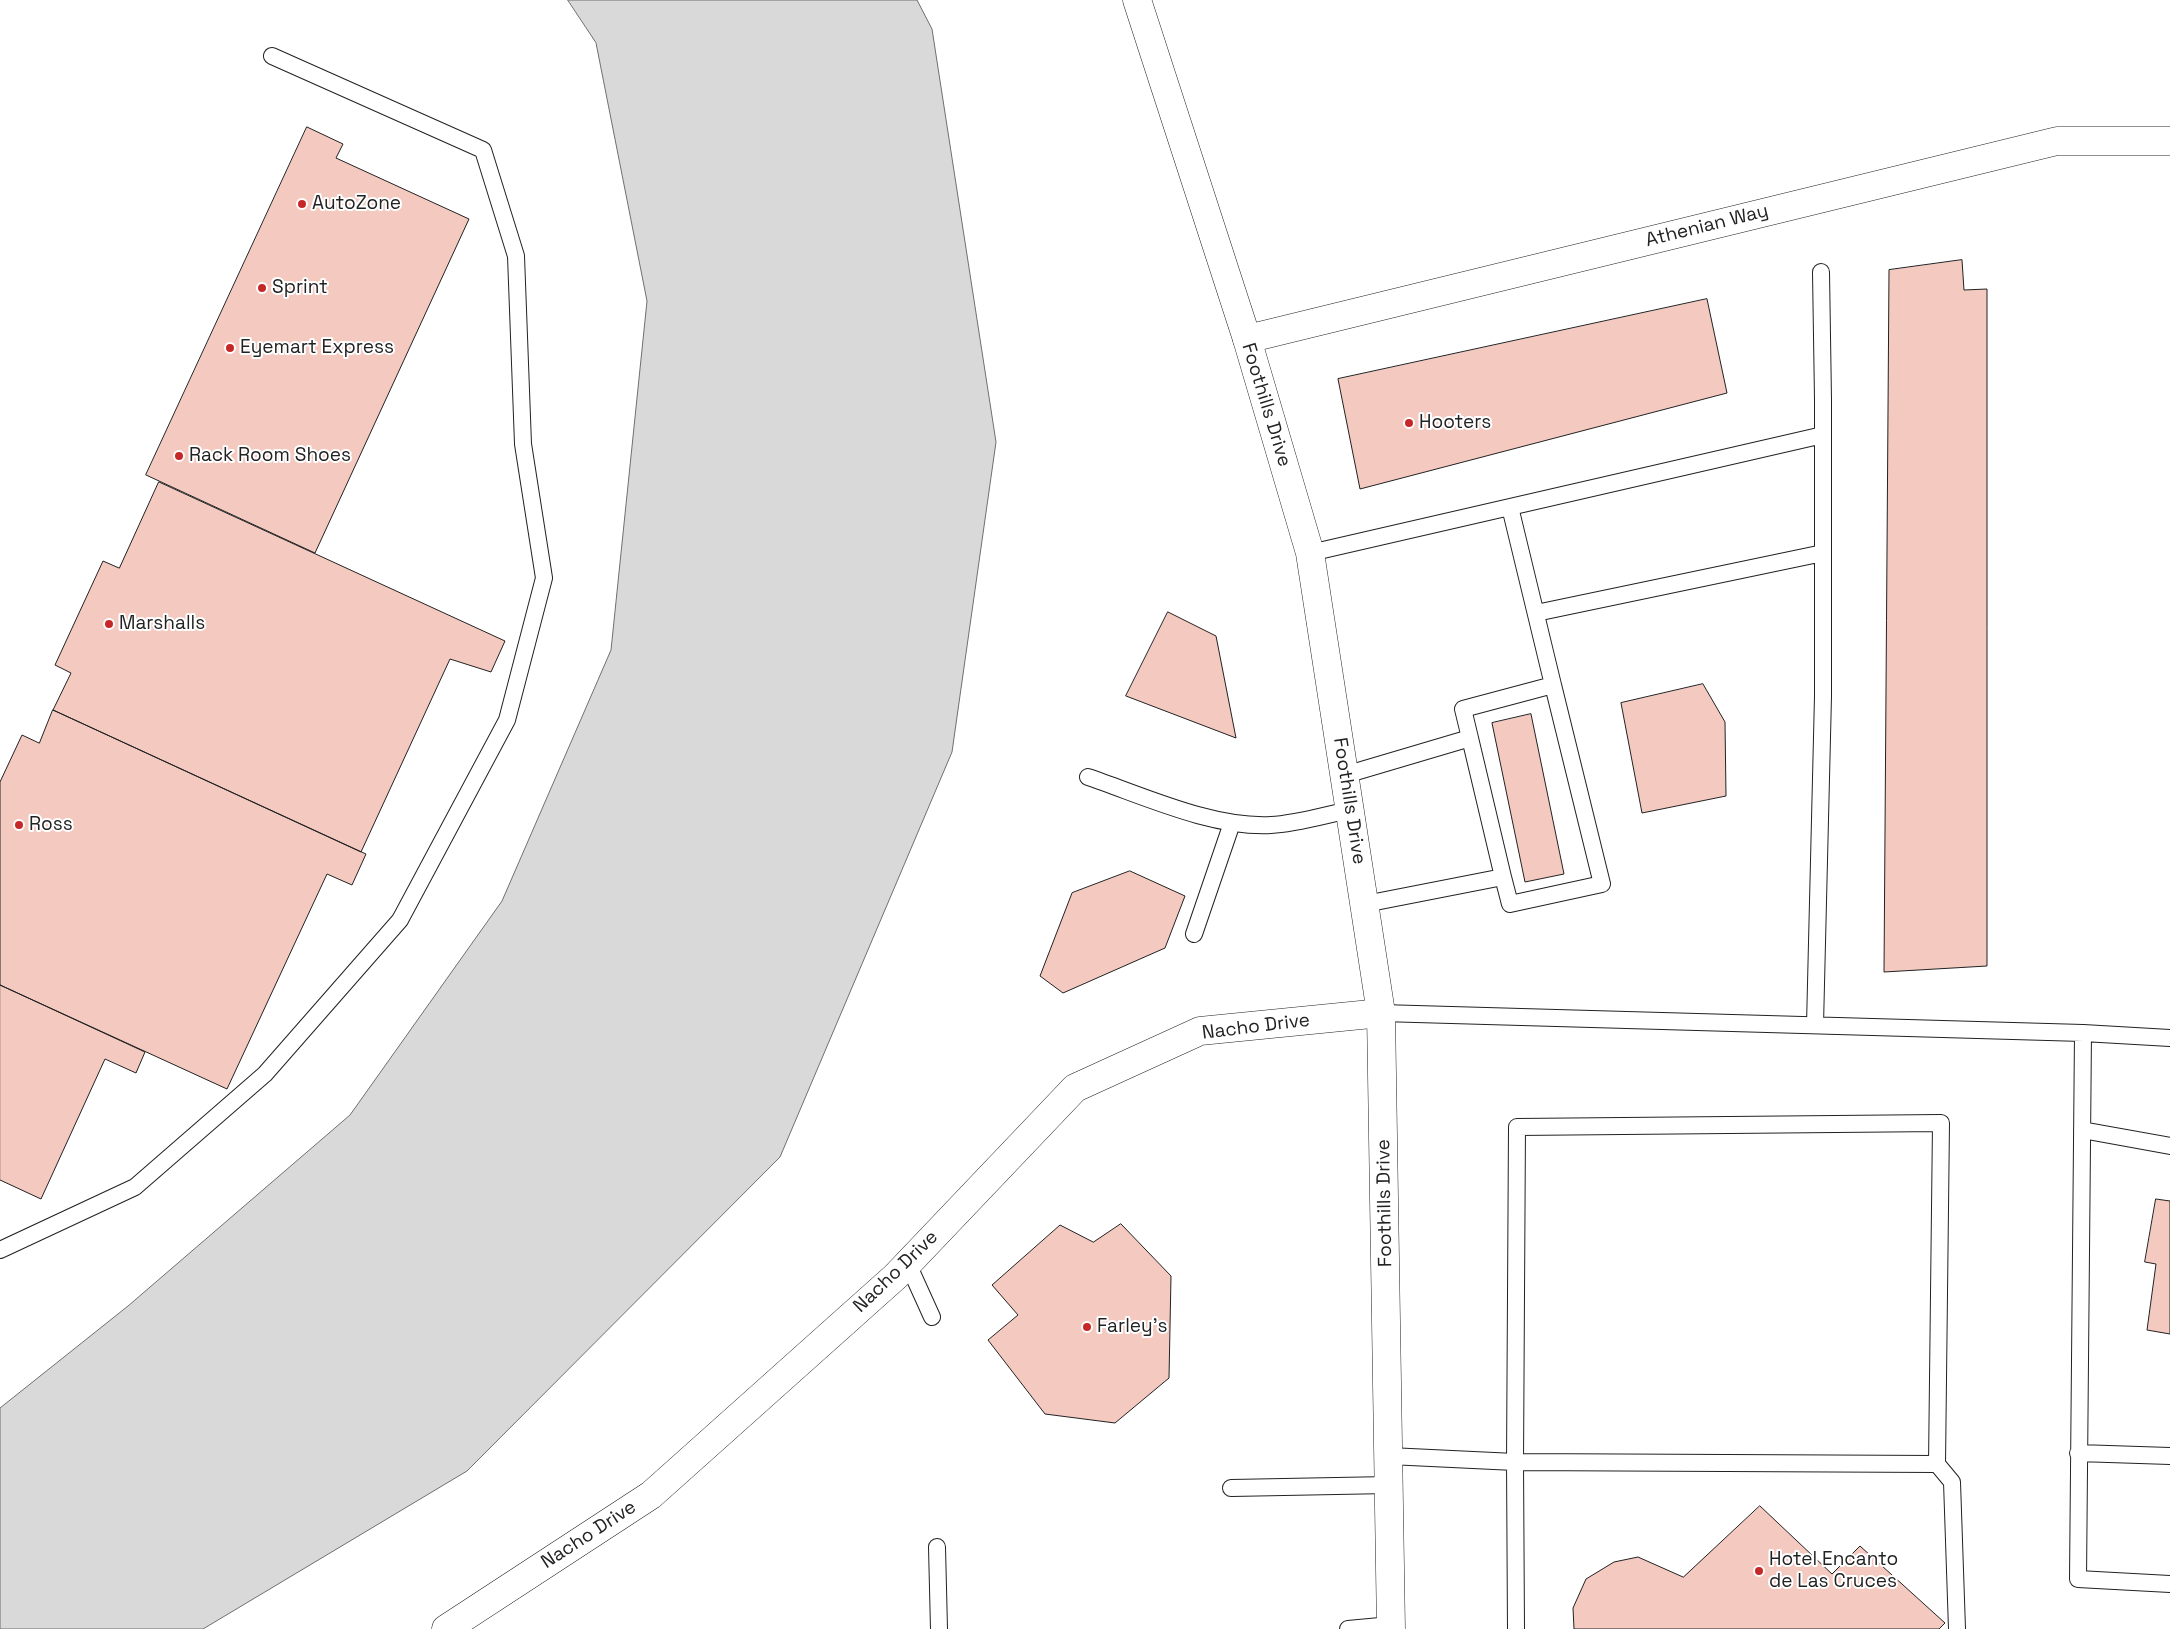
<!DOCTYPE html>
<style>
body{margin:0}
canvas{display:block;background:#fff}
</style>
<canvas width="2170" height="1629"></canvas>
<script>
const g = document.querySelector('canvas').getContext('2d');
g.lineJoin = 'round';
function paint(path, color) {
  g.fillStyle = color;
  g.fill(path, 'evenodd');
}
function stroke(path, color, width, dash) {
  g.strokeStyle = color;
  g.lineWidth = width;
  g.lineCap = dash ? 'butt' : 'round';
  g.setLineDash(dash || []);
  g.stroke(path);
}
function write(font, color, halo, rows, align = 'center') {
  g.font = font + ' "Space Grotesk",sans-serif';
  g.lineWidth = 4;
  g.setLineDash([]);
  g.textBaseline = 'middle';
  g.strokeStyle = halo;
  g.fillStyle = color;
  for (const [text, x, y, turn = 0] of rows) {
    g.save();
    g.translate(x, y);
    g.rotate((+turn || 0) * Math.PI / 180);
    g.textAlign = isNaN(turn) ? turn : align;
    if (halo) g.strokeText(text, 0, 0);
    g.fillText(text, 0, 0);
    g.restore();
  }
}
const water = new Path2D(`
 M568,0H917L932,29L996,442L952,752L780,1157L467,1471L203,1629H0V1408L128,1306L350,1115L502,901L611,650L647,301L596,43Z`);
paint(water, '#d9d9d9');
stroke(water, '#6f6f6f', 1);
const building = new Path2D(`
 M307,127L343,144L336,158L469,219L315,553L146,475Z
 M1962,260L1964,290L1987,289V966L1884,972L1889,270Z
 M1707,299L1727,393L1360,489L1338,379Z
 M159,482L505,641L491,672L450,659L361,852L53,710L71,673L55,665L103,561L119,568Z
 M1168,612L1216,636L1236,738L1126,696Z
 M1703,684L1725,722L1726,796L1642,813L1621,703Z
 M53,710L366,854L352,885L327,874L227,1089L0,985V782L22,735L39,743Z
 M1531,714L1564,874L1525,882L1492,723Z
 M1130,871L1185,896L1165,948L1063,993L1040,976L1072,893Z
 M0,985L145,1052L136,1073L105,1059L41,1199L0,1180Z
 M2156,1199L2170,1201V1334L2147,1330L2156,1264L2145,1262Z
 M1121,1224L1171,1276L1169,1378L1115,1423L1045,1414L988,1340L1018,1315L992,1285L1060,1225L1093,1242Z
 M1760,1506L1832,1574L1860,1546L1945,1623L1939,1629H1574L1573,1608L1586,1579L1614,1562L1638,1557L1683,1577Z`);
paint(building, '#f3c9c0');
stroke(building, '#222', 1);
const service = new Path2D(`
 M1310,553L1823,435
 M1536,613L1823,553
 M1470,738L1463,709L1553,685L1510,507
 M1345,775L1470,738L1503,877L1365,904
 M1088,777C1144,796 1212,828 1271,825C1296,824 1325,815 1350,810
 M1503,877L1510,904L1602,884L1553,685
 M1194,934L1232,823
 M1381,1013L2083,1033L2078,1579L2170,1584
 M1815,1025L1823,696V400L1821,272
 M2083,1033L2170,1038
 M1941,1123L1937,1464L1515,1462L1517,1127Z
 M2082,1130L2170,1146
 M0,1250L135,1187L265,1074L400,920L507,720L544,578L523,444L516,256L483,150L272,56
 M908,1264L932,1317
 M2078,1453L2170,1456
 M1389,1456L1515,1462L1516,1629
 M1937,1464L1952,1482L1957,1629
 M1231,1488L1389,1485
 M937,1547L939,1629
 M1348,1629L1391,1625`);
const minor = new Path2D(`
 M1247,339L2057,141H2170
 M446,1629L651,1495L896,1276L1075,1088L1200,1031L1381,1013`);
const tertiary = new Path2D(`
 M1137,0L1247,339L1310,553L1381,1013L1391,1629`);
stroke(service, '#222', 18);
stroke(minor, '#222', 29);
stroke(tertiary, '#222', 29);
stroke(service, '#fff', 16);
stroke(minor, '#fff', 28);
stroke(tertiary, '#fff', 28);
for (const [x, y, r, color] of [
 [302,204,5,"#c62828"],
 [262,288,5,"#c62828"],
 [230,348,5,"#c62828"],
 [1409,423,5,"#c62828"],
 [179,456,5,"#c62828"],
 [109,624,5,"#c62828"],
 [19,825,5,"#c62828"],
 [1087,1327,5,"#c62828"],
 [1759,1571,5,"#c62828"]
]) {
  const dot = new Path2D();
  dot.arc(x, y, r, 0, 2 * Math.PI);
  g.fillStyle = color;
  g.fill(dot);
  stroke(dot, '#fff', 2);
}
write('19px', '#222', '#fff', [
 ["AutoZone",312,204],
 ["Sprint",272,288],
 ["Eyemart Express",240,348],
 ["Hooters",1419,423],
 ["Rack Room Shoes",189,456],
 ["Marshalls",119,624],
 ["Ross",29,825],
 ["Farley's",1097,1327],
 ["Hotel Encanto",1769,1560],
 ["de Las Cruces",1769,1582]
], 'left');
write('19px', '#222', '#fff', [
 ["Athenian Way",1707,226,-14],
 ["Foothills Drive",1266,405,73],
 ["Foothills Drive",1349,801,81],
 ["Nacho Drive",1256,1027,-7],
 ["Foothills Drive",1385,1203,-91],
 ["Nacho Drive",896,1272,-44],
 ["Nacho Drive",589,1535,-33]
]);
</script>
